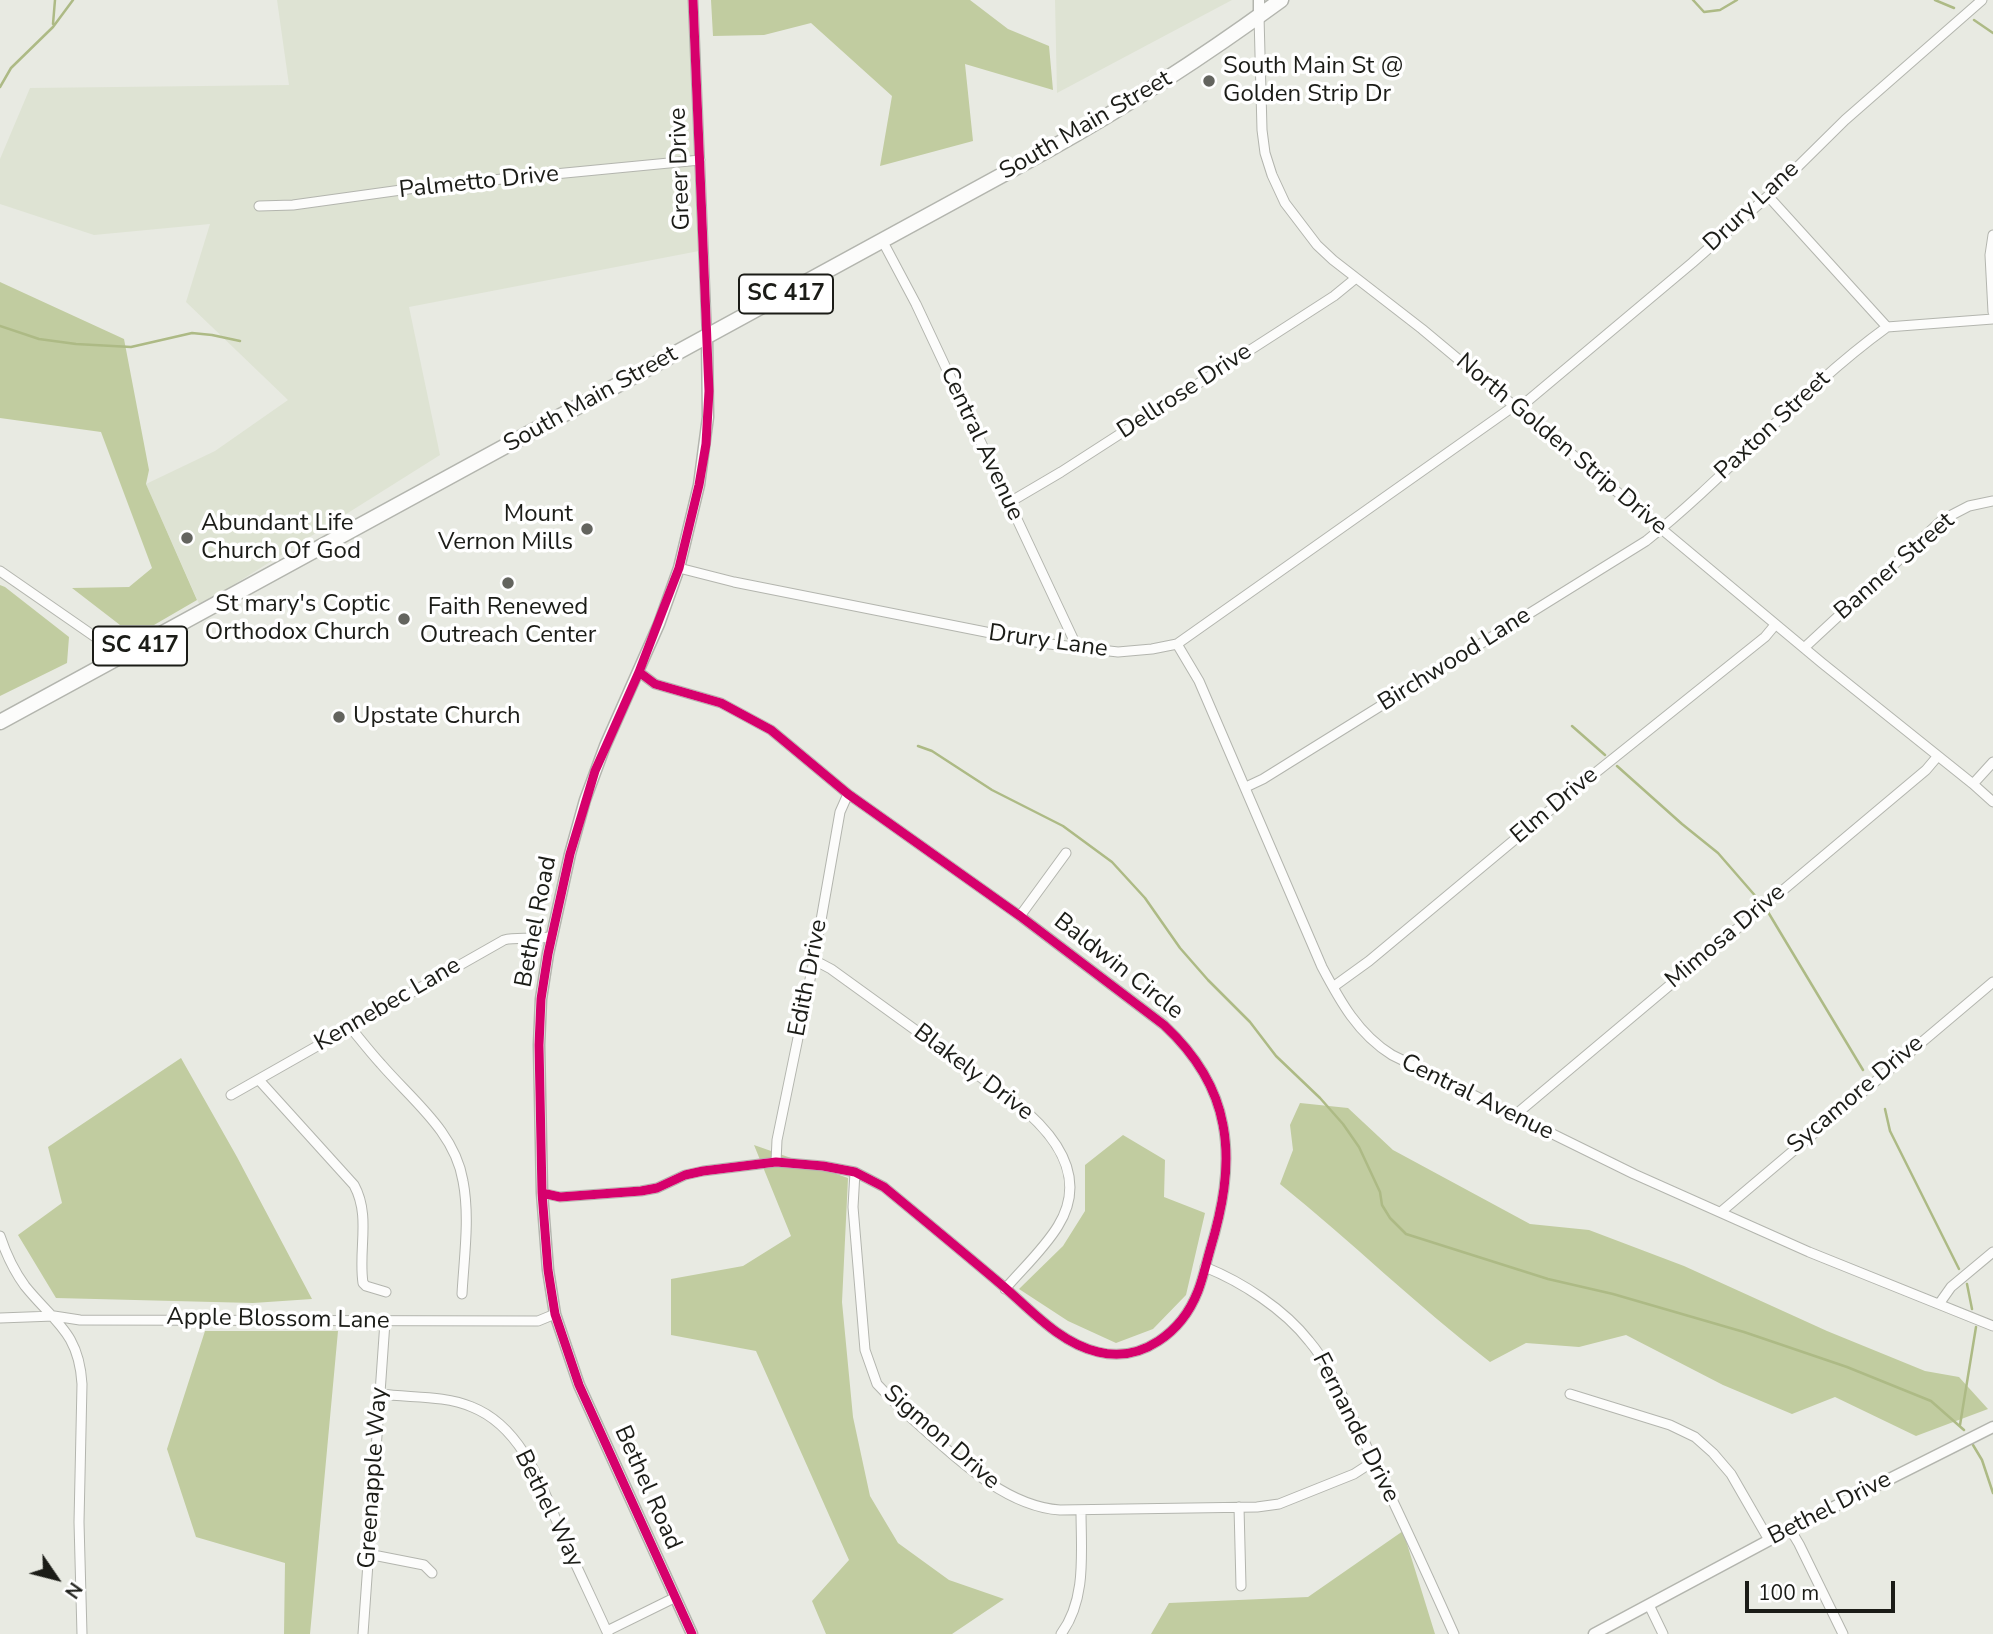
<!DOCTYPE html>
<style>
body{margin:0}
#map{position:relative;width:1993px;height:1634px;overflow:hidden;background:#e8eae2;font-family:"Nunito Sans",sans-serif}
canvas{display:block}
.north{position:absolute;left:21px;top:1543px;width:70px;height:70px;-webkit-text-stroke:5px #fff;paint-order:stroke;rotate:125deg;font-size:19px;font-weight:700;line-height:28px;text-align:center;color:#1b1c17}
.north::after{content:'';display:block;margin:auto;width:24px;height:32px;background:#1b1c17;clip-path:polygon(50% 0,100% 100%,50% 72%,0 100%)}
.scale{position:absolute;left:1745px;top:1581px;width:150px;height:32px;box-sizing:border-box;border:4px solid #1b1c17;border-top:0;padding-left:9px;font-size:21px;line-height:24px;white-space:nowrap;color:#1b1c17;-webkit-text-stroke:5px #fff;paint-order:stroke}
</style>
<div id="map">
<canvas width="1993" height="1634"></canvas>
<div class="north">N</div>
<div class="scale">100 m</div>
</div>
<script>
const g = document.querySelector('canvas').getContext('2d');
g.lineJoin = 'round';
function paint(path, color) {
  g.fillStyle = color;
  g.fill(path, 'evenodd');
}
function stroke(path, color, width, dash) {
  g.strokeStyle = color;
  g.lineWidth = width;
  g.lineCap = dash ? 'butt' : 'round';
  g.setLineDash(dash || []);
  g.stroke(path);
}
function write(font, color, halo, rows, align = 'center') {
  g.font = font + ' "Nunito Sans",sans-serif';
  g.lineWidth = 7;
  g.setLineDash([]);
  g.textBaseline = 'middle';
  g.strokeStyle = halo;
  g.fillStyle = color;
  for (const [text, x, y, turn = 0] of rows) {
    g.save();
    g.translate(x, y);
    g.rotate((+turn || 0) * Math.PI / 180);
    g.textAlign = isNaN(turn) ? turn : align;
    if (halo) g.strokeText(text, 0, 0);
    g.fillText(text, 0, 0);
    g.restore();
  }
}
paint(new Path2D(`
 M277,0H692L704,250L409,307L440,455L200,606L146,484L215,451L288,400L186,302L210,224L94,235L0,204V159L30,88L289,85Z
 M1055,0H1232L1057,93Z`), '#dee3d3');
paint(new Path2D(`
 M711,0H970L1008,29L1049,46L1053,90L965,64L973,141L880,166L892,96L811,23L764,35L713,36Z
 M0,282L124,339L149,470L146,484L197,600L154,625H120L72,588L129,587L152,568L101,432L0,418Z
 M0,585L5,587L69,637L67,663L0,696Z
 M181,1058L237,1157L312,1299L253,1303L56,1298L18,1235L62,1203L48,1147Z
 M1300,1103L1348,1108L1393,1150L1530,1224L1589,1230L1684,1266L1827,1331L1925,1371L1959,1377L1988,1409L1916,1436L1835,1397L1792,1414L1723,1385L1626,1335L1579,1347L1526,1343L1490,1362C1417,1306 1351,1241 1280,1184L1293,1150L1290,1125Z
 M1123,1135L1165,1160L1164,1197L1205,1213L1186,1295L1153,1329L1116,1343L1068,1321L1019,1289L1063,1246L1085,1211V1165Z
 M754,1145L848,1178L842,1302L853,1417L870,1496L898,1543L949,1580L1004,1599L952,1634H826L812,1601L849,1560L756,1351L671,1335V1279L743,1266L791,1236Z
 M205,1331H338L310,1634H284L285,1563L196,1537L167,1449Z
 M1403,1531L1435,1634H1151L1169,1603L1308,1597Z`), '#c1cca0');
stroke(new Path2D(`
 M1693,0L1704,12L1720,10L1737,0
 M1935,0L1954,8
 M1974,20L1993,33
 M53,24L55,0
 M0,87L11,68L53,27L73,0
 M0,326L39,339L76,344L131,347L192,333L212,335L240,341
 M1572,726L1605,755
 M918,746L932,751L992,790L1063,826L1112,862L1145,898L1180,948L1208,980L1250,1022L1276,1056L1320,1098L1343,1124L1359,1147L1380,1192L1382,1205L1390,1218L1406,1234L1548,1279L1613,1294L1744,1332L1847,1367L1931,1401L1964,1430
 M1617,766L1682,824L1718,853L1758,899
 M1768,912L1863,1070
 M1885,1109L1890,1131L1959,1269
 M1967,1284L1972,1309
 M1960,1425L1976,1327
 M1973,1445L1982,1460L1993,1493`), '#adba85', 2.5);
const minor = new Path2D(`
 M693,0L707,337
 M1259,16L1262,130L1265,153L1272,175L1285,203L1317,245L1333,260L1422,329L1822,663L1973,784L1993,802
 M1768,196L1887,327L1993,319
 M259,206L293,205L430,186L700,160
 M1993,235L1990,255L1993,312
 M883,242L916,304L1077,647
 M1518,409L1692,263L1768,196L1845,120L1982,0
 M1010,502L1061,472L1334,296L1356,278
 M679,568L734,582L1041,643L1118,652L1152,649L1177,644L1514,406
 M0,571L101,641L118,657
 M1177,644L1199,681L1322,967C1340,1001 1358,1034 1392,1055L1634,1174L1809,1252L1993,1326
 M1804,648L1942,520L1969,506L1993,501
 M1973,784L1993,762
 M1246,787L1263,779L1646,541C1730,474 1800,390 1887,327
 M1020,916L1066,853
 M814,960L831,969L1015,1102C1054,1133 1089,1176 1058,1226C1044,1249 1023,1268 1005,1289
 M1333,987L1369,961L1579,786L1765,637L1775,625
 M350,1027C360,1039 370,1052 381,1064C412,1100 455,1132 463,1181C470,1218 464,1257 462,1294
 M259,1080L354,1185C371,1216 358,1250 363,1283L366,1286L386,1292
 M231,1095L504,940C520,936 537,941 552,936
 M1514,1116L1926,770L1937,757
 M776,1162L777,1140L814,960L840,812L848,794
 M855,1172L853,1207L865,1350L877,1384L901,1409C946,1447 999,1506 1060,1510L1257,1507L1279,1504L1354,1474L1374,1461
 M542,1193L560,1197L641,1191L657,1188L685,1175L703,1171L776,1162L823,1166L855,1172L884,1187C924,1220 964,1253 1003,1286C1032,1311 1060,1343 1098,1352C1142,1363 1182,1332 1198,1291C1203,1278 1206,1264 1210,1250C1222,1210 1231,1167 1223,1125C1216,1086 1193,1052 1164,1025L1020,916L848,794L771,730L721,703L655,684L639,672
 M1722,1211L1993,982
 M0,1236C6,1254 14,1271 25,1286C54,1322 79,1332 82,1384L79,1522L82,1634
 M1205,1267C1242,1282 1284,1309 1309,1341C1332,1368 1345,1403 1361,1435C1393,1500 1424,1567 1454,1634
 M1939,1304L1951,1287L1993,1252
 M0,1318L54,1316L80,1320L538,1321L555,1314
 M381,1394C411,1398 444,1395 472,1407C525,1428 544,1493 565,1541C579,1572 594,1603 608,1634
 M1570,1394L1670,1425L1695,1437L1713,1453L1731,1474L1769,1540
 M1239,1507L1241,1586
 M1790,1529L1799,1544L1843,1634
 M368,1554L424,1565L432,1573
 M1649,1605L1663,1634
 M607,1631L674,1598
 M363,1634L385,1322
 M1061,1634C1087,1599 1081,1552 1081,1510`);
const tertiary = new Path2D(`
 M1259,0V16
 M692,1634L579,1385L555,1314L548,1270L542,1193L539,1045L541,999L548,954L570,854L585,800L605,746L659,624L679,568L699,485L708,417L707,337
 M1594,1634L1790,1529L1993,1427`);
const primary = new Path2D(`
 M0,722L1048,150C1129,105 1206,55 1281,0`);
stroke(minor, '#b3b5ae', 11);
stroke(tertiary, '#b3b5ae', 13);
stroke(primary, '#b3b5ae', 17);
stroke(minor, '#fcfcfb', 9);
stroke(tertiary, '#fcfcfb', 10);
stroke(primary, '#fcfcfb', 14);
stroke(new Path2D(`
 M542,1193L560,1197L641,1191L657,1188L685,1175L703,1171L776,1162L823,1166L855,1172L884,1187C924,1220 964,1253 1003,1286C1032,1311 1060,1343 1098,1352C1142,1363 1182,1332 1198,1291C1203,1278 1206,1264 1210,1250C1222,1210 1231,1167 1223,1125C1216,1086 1193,1052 1164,1025L1020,916L848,794L771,730L721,703L655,684L639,672
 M692,1634L579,1385L555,1314L548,1270L542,1193L539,1045L541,999L548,954L570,854L595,771L639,672L679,568L699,485L706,444L709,391L693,0`), '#d6006c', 9);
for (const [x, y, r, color] of [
 [1209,81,7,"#63645e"],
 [587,529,7,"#63645e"],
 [187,538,7,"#63645e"],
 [508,583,7,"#63645e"],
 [404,619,7,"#63645e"],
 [339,717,7,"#63645e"]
]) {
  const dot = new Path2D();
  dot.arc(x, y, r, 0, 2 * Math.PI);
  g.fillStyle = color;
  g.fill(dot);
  stroke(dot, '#fff', 2.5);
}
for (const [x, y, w] of [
 [786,294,94],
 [140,646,94]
]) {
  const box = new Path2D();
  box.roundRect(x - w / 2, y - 19.5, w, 39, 5);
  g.fillStyle = '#fff';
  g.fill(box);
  stroke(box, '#1b1c17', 2);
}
write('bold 23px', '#1b1c17', null, [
 ["SC 417",786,294],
 ["SC 417",140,646]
]);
write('24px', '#1b1c17', '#fff', [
 ["South Main St @",1223,67],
 ["Golden Strip Dr",1223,95],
 ["Mount",573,515,"right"],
 ["Vernon Mills",573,543,"right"],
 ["Abundant Life",201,524],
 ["Church Of God",201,552],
 ["St mary's Coptic",390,605,"right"],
 ["Orthodox Church",390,633,"right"],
 ["Faith Renewed",508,608,"center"],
 ["Outreach Center",508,636,"center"],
 ["Upstate Church",353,717]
], 'left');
write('24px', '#1b1c17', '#fff', [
 ["South Main Street",1086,126,-30],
 ["Greer Drive",681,169,-92],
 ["Palmetto Drive",479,183,-6],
 ["Drury Lane",1752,207,-43],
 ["Dellrose Drive",1185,392,-33],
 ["South Main Street",591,400,-29],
 ["Paxton Street",1773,426,-43],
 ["Central Avenue",981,444,65],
 ["North Golden Strip Drive",1561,445,40],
 ["Banner Street",1895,567,-41],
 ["Drury Lane",1048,642,8],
 ["Birchwood Lane",1455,660,-32],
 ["Elm Drive",1555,806,-40],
 ["Bethel Road",537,922,-79],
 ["Mimosa Drive",1726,937,-40],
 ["Baldwin Circle",1118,967,38],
 ["Edith Drive",809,978,-79],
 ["Kennebec Lane",388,1005,-30],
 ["Blakely Drive",973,1073,37],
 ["Sycamore Drive",1856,1095,-40],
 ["Central Avenue",1477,1098,26],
 ["Apple Blossom Lane",278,1320,1],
 ["Fernande Drive",1355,1428,63],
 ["Sigmon Drive",941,1438,41],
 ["Greenapple Way",374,1478,-86],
 ["Bethel Road",647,1488,66],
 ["Bethel Way",548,1509,64],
 ["Bethel Drive",1830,1509,-27]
]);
</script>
